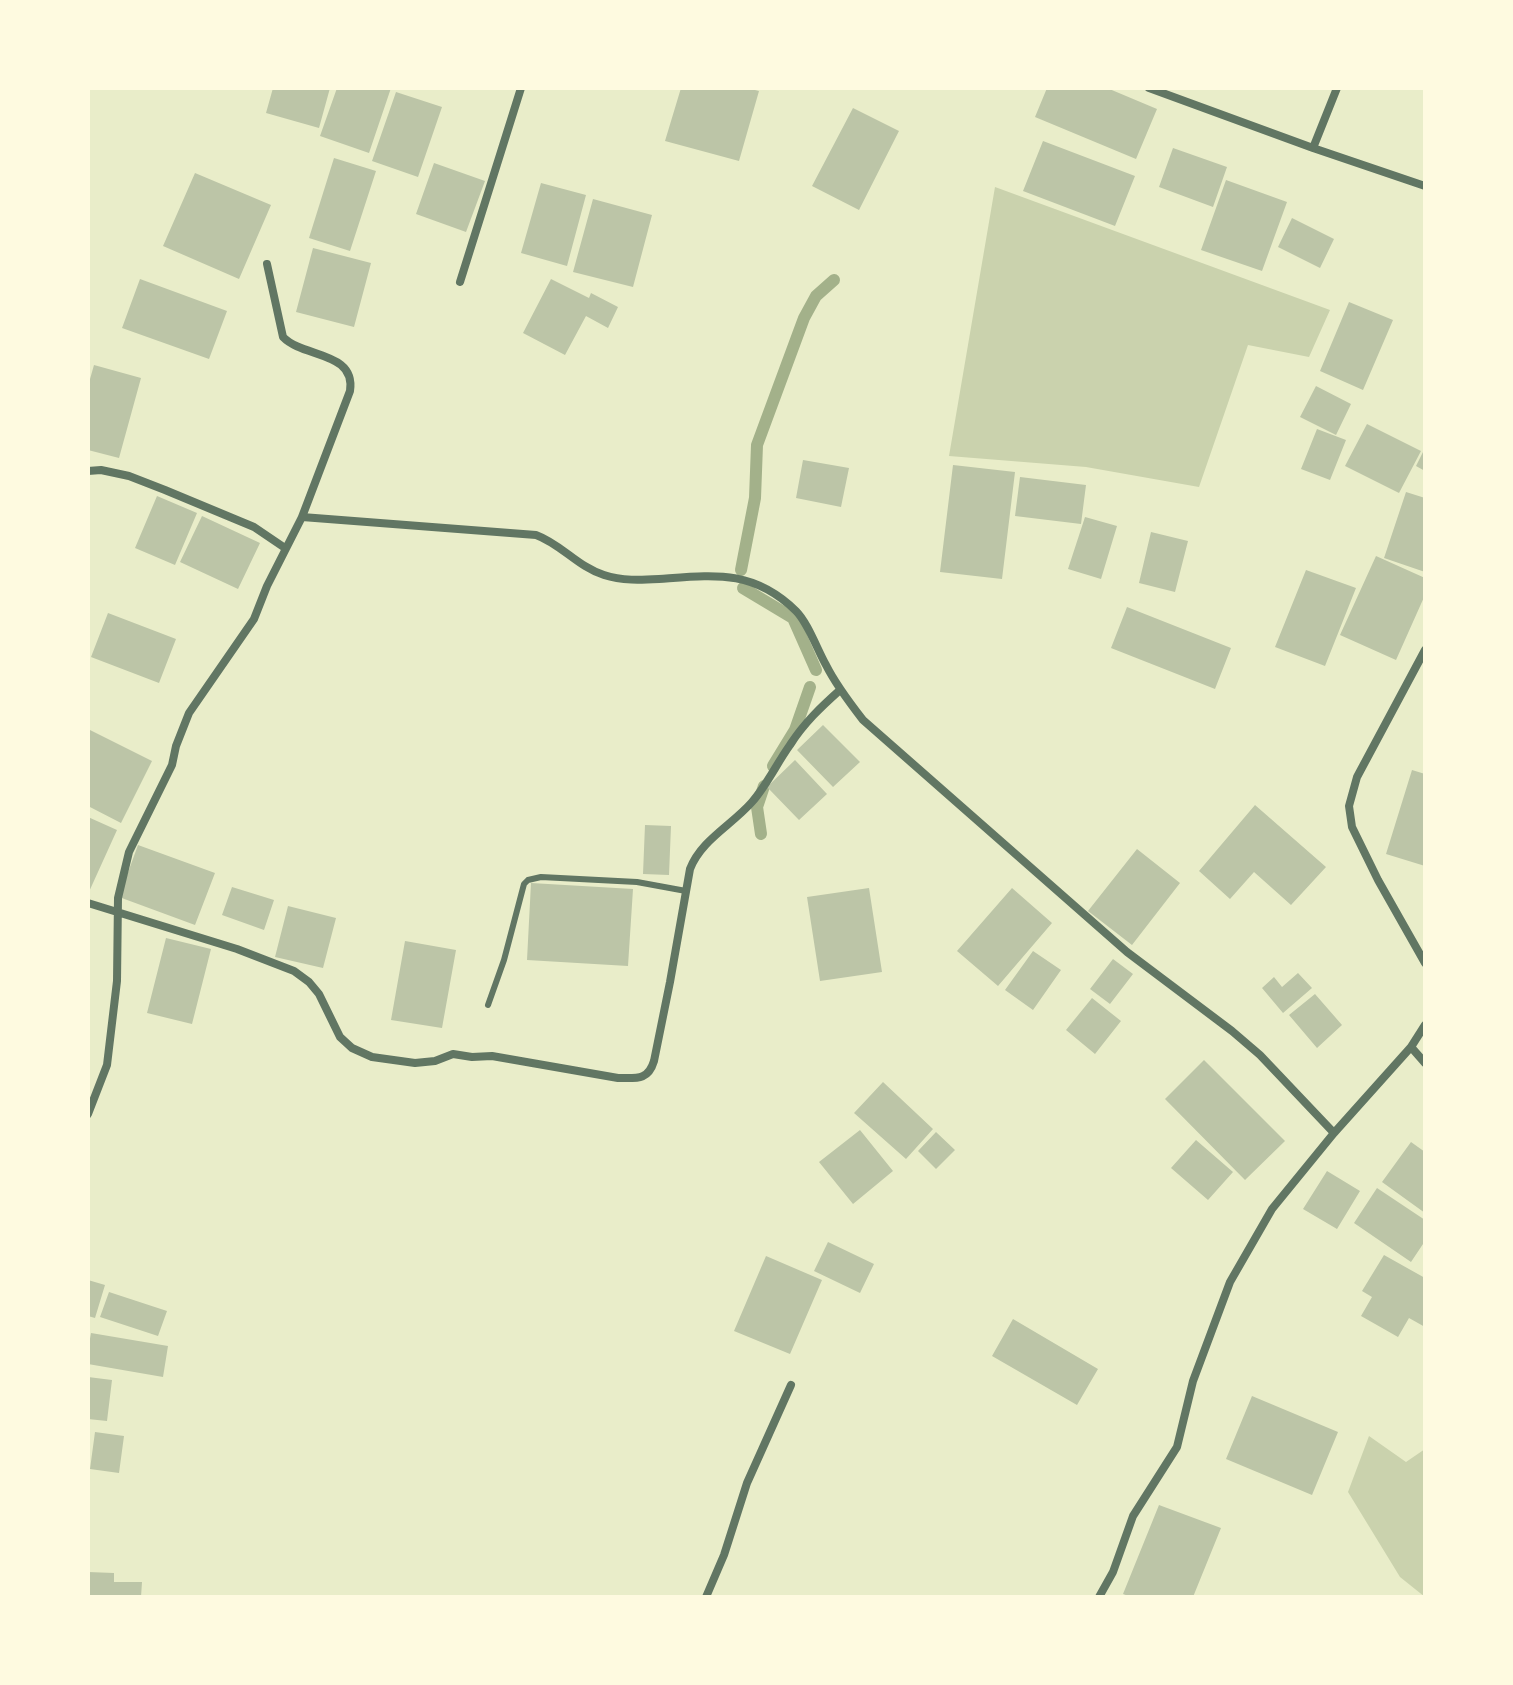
<!DOCTYPE html>
<style>
body{margin:0}
#map{position:relative;width:1513px;height:1685px;overflow:hidden;background:#e9edc9;font-family:Signika,sans-serif}
canvas{display:block}
.frame{position:absolute;inset:0;border:90px solid #fefae0;pointer-events:none}
</style>
<div id="map">
<canvas width="1513" height="1685"></canvas>
<div class="frame"></div>
</div>
<script>
const g = document.querySelector('canvas').getContext('2d');
g.lineJoin = 'round';
function paint(path, color) {
  g.fillStyle = color;
  g.fill(path, 'evenodd');
}
function stroke(path, color, width, dash) {
  g.strokeStyle = color;
  g.lineWidth = width;
  g.lineCap = dash ? 'butt' : 'round';
  g.setLineDash(dash || []);
  g.stroke(path);
}
paint(new Path2D(`
 M995,187L1330,310L1309,357L1248,345L1199,487L1086,467L949,456Z
 M1369,1436L1406,1462L1425,1449V1597L1400,1577L1348,1492Z`), '#cad2ad');
stroke(new Path2D(`
 M741,570L755,498L757,445L804,318L816,296L834,280
 M743,588L793,618L816,670
 M773,766L795,730L810,687
 M761,834L757,807L764,786`), '#a3b18a', 12);
paint(new Path2D(`
 M273,88H330L319,128L266,113Z
 M337,88H391L369,153L320,136Z
 M681,88H747L759,91L739,161L665,141Z
 M1047,88H1107L1157,109L1136,159L1035,117Z
 M396,92L442,107L418,177L372,161Z
 M853,108L899,131L859,210L812,186Z
 M1043,141L1135,176L1115,226L1023,191Z
 M1173,148L1227,167L1213,207L1159,187Z
 M334,158L376,171L350,251L309,238Z
 M434,163L485,181L466,232L416,214Z
 M195,173L271,205L239,279L163,246Z
 M1226,180L1287,202L1262,271L1201,250Z
 M541,183L586,195L567,266L521,253Z
 M593,199L652,215L633,287L573,272Z
 M1292,218L1334,239L1320,268L1278,247Z
 M313,248L371,263L354,327L296,312Z
 M140,279L227,311L209,359L122,328Z
 M551,279L589,298L591,293L618,307L608,328L586,316L565,355L523,333Z
 M1349,302L1393,320L1363,390L1320,371Z
 M94,365L141,378L119,458L88,450V386Z
 M1316,386L1351,404L1336,435L1300,417Z
 M1367,424L1421,451L1399,493L1345,466Z
 M1317,429L1346,440L1330,480L1301,469Z
 M1425,448V471L1416,466Z
 M803,460L849,468L841,507L796,498Z
 M953,465L1015,472L1002,579L940,572Z
 M1020,477L1086,485L1081,524L1015,516Z
 M1406,492L1425,498V572L1384,558Z
 M157,496L197,513L175,565L135,548Z
 M202,516L260,543L238,589L180,562Z
 M1085,517L1117,526L1101,579L1068,569Z
 M1151,532L1188,541L1175,592L1139,583Z
 M1376,556L1425,578V595L1396,660L1340,635Z
 M1306,570L1356,588L1325,666L1275,647Z
 M1127,607L1231,648L1215,689L1111,648Z
 M108,613L176,639L159,683L91,657Z
 M823,725L860,762L833,787L797,750Z
 M88,729L152,761L121,823L88,806Z
 M795,760L827,794L799,820L767,787Z
 M1412,770L1425,774V866L1386,854Z
 M1255,805L1326,867L1291,905L1254,872L1230,899L1199,871Z
 M88,817L117,830L88,894Z
 M645,825L671,826L669,875L643,874Z
 M138,845L215,873L195,925L119,897Z
 M1137,849L1180,883L1132,945L1088,911Z
 M531,883L633,889L628,966L527,960Z
 M232,887L274,900L264,930L222,915Z
 M869,888L882,972L820,981L807,897Z
 M1012,888L1052,923L998,986L957,951Z
 M288,906L336,918L323,968L275,957Z
 M166,938L211,949L192,1024L147,1013Z
 M405,941L456,950L442,1028L391,1020Z
 M1033,951L1061,970L1033,1010L1005,990Z
 M1113,959L1133,974L1110,1004L1090,989Z
 M1298,973L1312,988L1283,1013L1262,988L1274,977L1282,987Z
 M1315,994L1342,1025L1317,1048L1289,1015Z
 M1092,998L1121,1021L1095,1054L1066,1030Z
 M1204,1060L1285,1141L1245,1180L1165,1099Z
 M883,1082L933,1129L906,1159L854,1113Z
 M860,1130L893,1171L853,1204L819,1162Z
 M936,1132L955,1150L936,1169L918,1151Z
 M1196,1140L1233,1172L1208,1200L1171,1168Z
 M1411,1142L1425,1152V1213L1382,1182Z
 M1327,1171L1360,1191L1337,1229L1303,1209Z
 M1377,1188L1425,1220V1241L1411,1262L1354,1223Z
 M828,1242L874,1264L860,1293L814,1271Z
 M1384,1255L1425,1278V1327L1409,1318L1398,1337L1361,1316L1372,1297L1362,1291Z
 M766,1256L822,1280L790,1354L734,1331Z
 M88,1280L105,1285L95,1318L88,1316Z
 M109,1292L167,1311L158,1336L100,1317Z
 M1013,1319L1098,1369L1077,1405L992,1356Z
 M91,1333L168,1346L163,1377L88,1364V1350Z
 M88,1377L112,1380L107,1421L88,1419Z
 M1252,1396L1338,1432L1312,1495L1226,1459Z
 M95,1432L124,1436L119,1473L90,1469Z
 M1159,1505L1221,1528L1193,1597H1131L1123,1594Z
 M88,1572L114,1573V1582H142L141,1597H88Z`), '#bcc5a7');
stroke(new Path2D(`
 M488,1005L504,960L524,884L528,880L541,877L637,882L686,891`), '#617663', 6);
stroke(new Path2D(`
 M1149,88L1313,148L1425,186
 M1313,148L1337,88
 M460,282L521,88
 M88,471L101,470L129,476L165,490L254,527L285,548
 M302,517L536,535C561,544 578,567 604,575C622,581 641,580 659,579C714,575 753,569 796,611C808,623 817,649 826,665C836,685 849,702 863,720L1127,952L1232,1031L1260,1055L1334,1133
 M1425,650L1357,777L1349,806L1352,827L1378,880L1425,963
 M88,903L237,949L294,971L309,982L319,994L340,1037L352,1048L372,1057L415,1063L435,1061L453,1054L472,1057L492,1056L618,1078C636,1078 648,1081 654,1061L670,982L690,869C701,840 732,825 752,802C767,785 777,763 790,745C804,723 821,707 840,690
 M1411,1047L1425,1063
 M88,1114L107,1065L117,981L118,898L129,852L172,765L176,746L189,713L254,619L267,586L302,517L350,391C356,351 303,358 283,337L267,264
 M706,1597L724,1555L747,1483L791,1385
 M1099,1597L1113,1572L1133,1516L1177,1447L1193,1381L1230,1282L1272,1209L1334,1133L1411,1047L1425,1025`), '#617663', 8);
</script>
